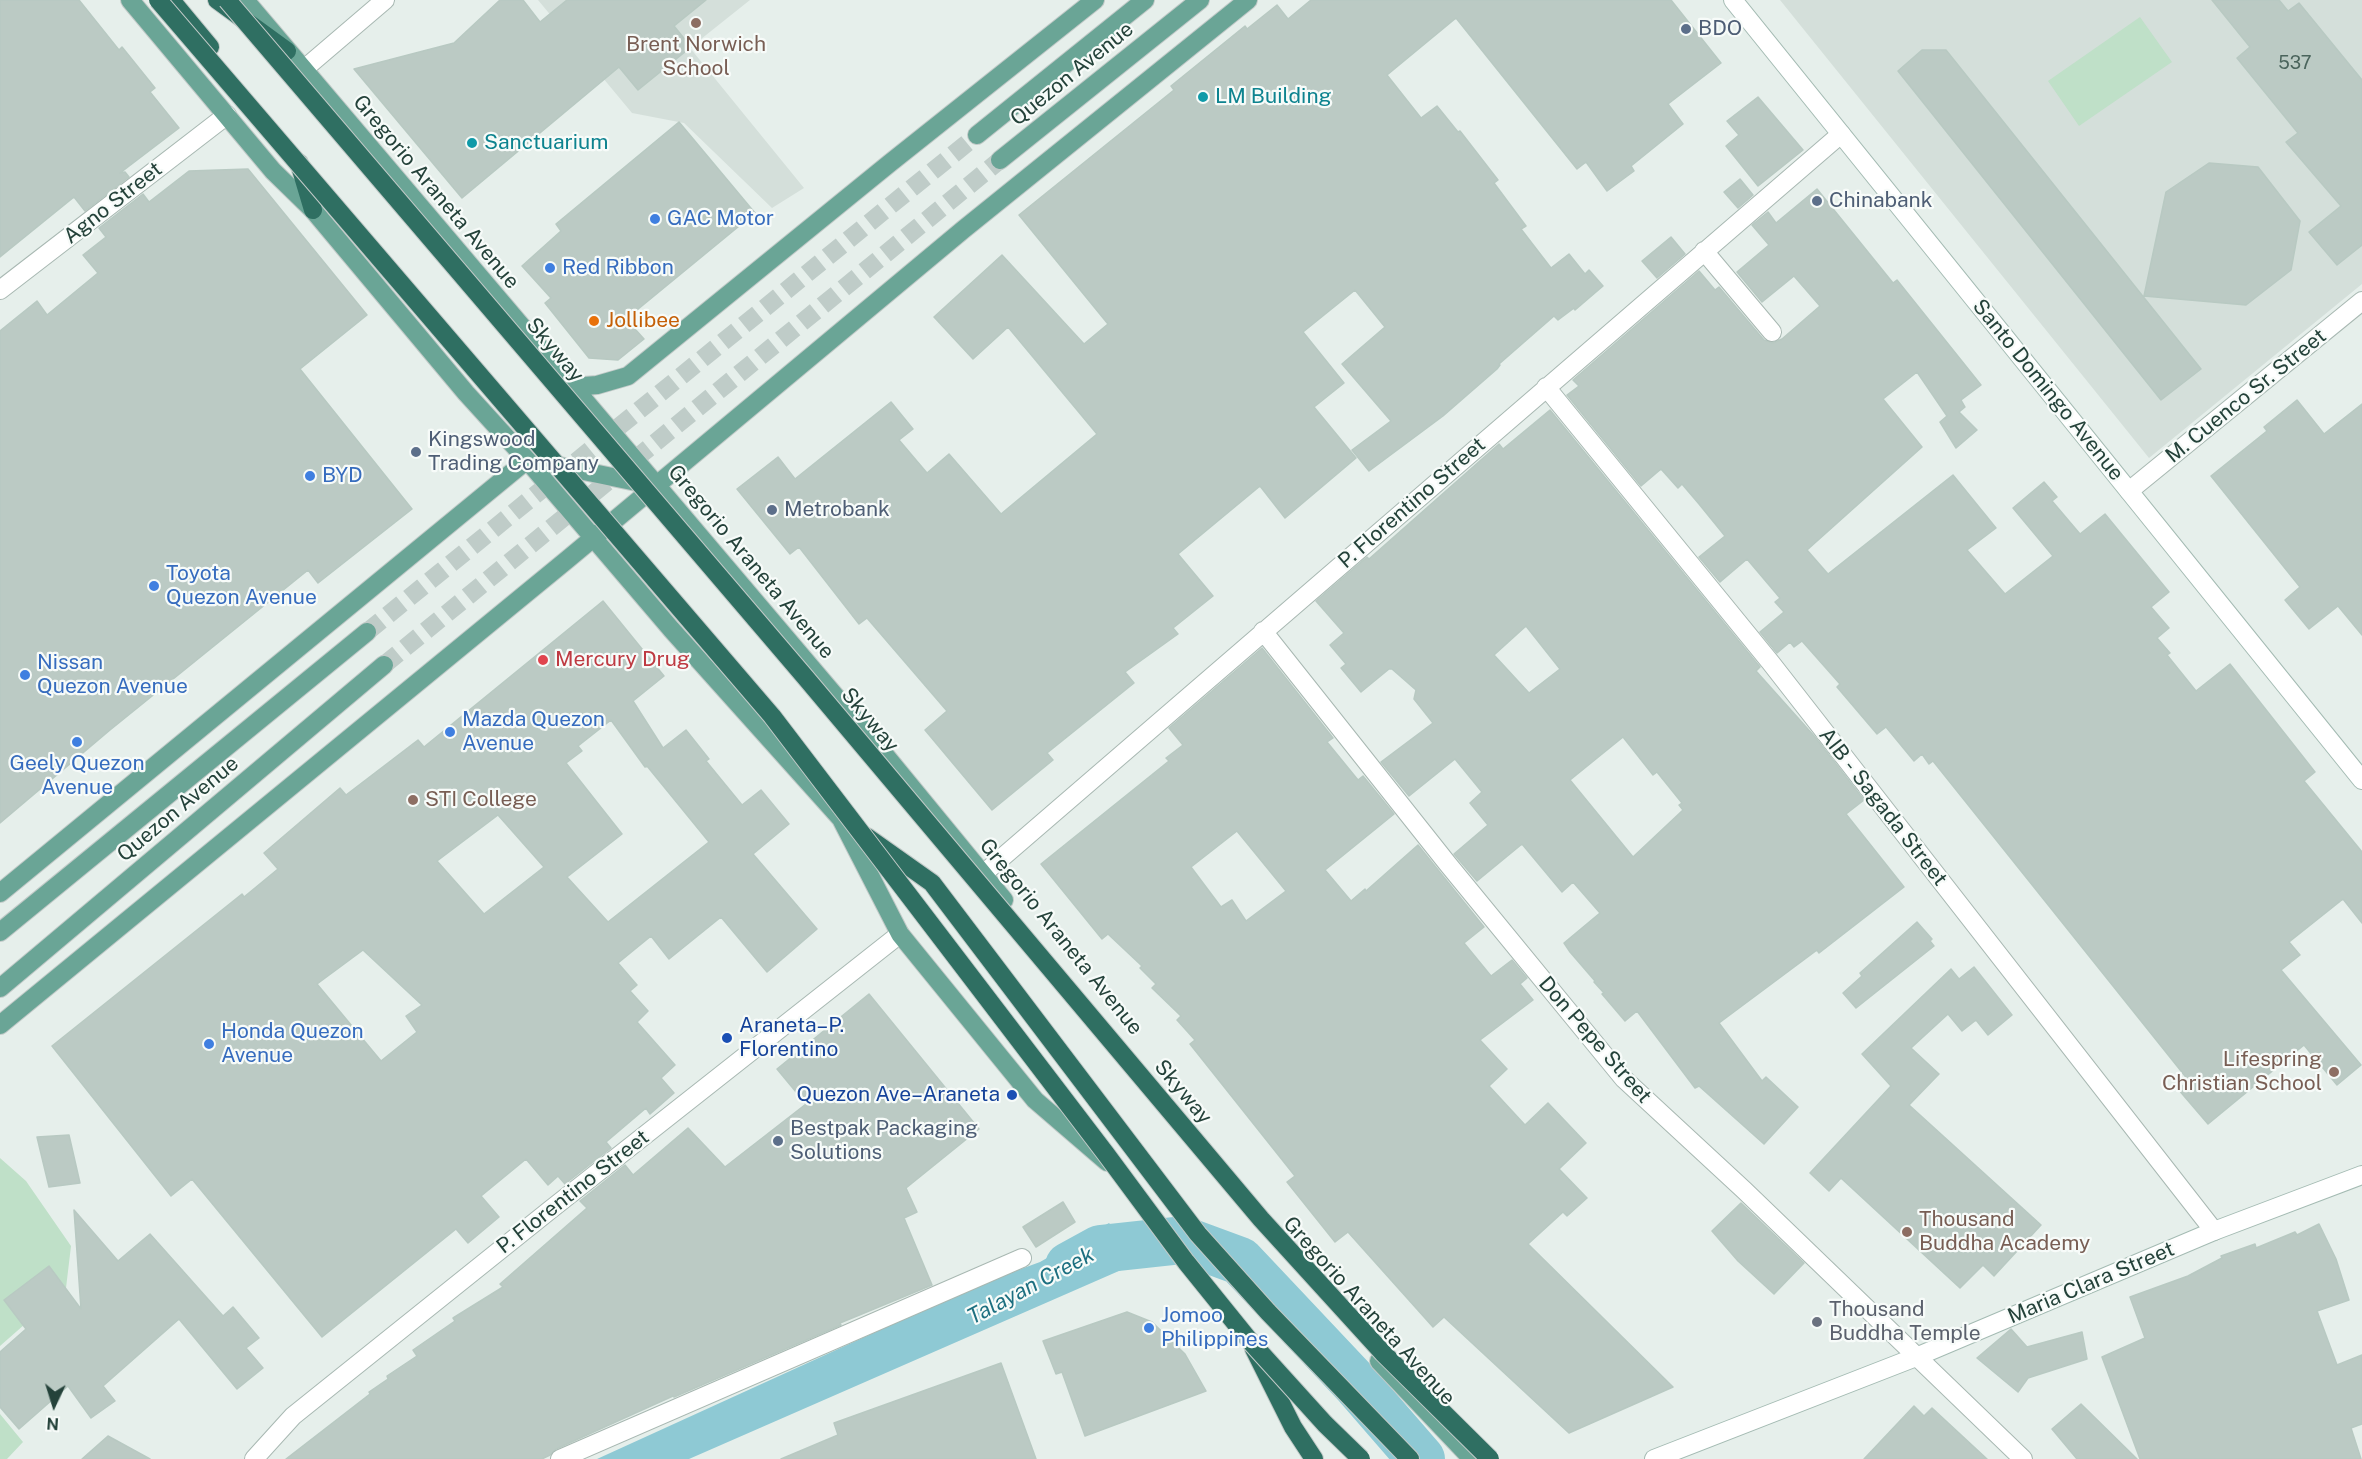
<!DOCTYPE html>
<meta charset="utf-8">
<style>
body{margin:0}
#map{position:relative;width:2362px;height:1459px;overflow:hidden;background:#e6efeb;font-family:"Public Sans",sans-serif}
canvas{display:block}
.north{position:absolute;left:24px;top:1375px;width:60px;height:60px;-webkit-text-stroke:4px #f7fbf9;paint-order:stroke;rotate:184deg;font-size:16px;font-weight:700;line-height:24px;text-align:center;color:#24423a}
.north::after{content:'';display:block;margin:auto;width:21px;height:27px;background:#24423a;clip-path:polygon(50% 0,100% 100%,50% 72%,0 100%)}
</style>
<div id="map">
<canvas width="2362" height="1459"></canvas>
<div class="north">N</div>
</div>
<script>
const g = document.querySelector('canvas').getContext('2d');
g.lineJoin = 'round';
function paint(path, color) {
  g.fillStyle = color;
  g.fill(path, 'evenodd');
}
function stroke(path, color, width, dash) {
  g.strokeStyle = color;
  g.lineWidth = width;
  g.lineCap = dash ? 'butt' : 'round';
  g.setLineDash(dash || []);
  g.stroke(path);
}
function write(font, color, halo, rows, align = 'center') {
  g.font = font + ' "Public Sans",sans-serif';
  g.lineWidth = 4.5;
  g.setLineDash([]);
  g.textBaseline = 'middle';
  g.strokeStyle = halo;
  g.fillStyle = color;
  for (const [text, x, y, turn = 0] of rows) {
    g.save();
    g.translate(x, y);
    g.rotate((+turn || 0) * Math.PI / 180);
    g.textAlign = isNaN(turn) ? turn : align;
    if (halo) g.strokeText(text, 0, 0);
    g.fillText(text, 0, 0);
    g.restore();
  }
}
paint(new Path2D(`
 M538,0H651L804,188L772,208L684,123L632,113Z
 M653,0H750L691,47Z
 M1780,0H2362V284L2149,458Z`), '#d4dfda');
paint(new Path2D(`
 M2140,17L2172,62L2079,126L2048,81Z
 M0,1158L26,1181L71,1246L66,1288L0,1346Z
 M0,1414L23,1442L7,1459H0Z`), '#bfe0c8');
paint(new Path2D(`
 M1109,1223L1144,1260L689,1459H597L983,1283L1040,1262Z`), '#8ec9d4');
stroke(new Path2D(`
 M1069,1266L1100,1249L1183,1240L1240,1261L1356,1384L1421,1459`), '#8ec9d4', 48);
const building = new Path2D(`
 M0,0H79L119,50L122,47L155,88L150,92L179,128L120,173L125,172L129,177L85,211L74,197L0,257Z
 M500,0H523L540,22L567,0H706L674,26L691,47L638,90L619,67L462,198L354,69L454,43Z
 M1311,0H1671L1721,63L1668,104L1683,124L1631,166L1634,171L1607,191L1586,162L1577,169L1456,18L1387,75L1421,118L1437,106L1458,132L1460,131L1498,180L1494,183L1526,226L1521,229L1551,268L1569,254L1585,274L1589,270L1603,286L1575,310L1574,308L1558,320L1554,316L1499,364L1500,365L1497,369L1443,416L1369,471L1352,450L1391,421L1342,364L1385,327L1355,290L1303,332L1344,383L1314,407L1356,458L1285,518L1260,486L1178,554L1213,596L1173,628L1178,634L1125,672L1134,683L1047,753L1053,760L992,810L925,730L947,711L867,618L859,624L799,547L790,554L737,489L778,457L795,479L891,402L913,429L899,440L927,473L949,454L1001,514L1097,434L1008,327L973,359L934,317L1002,255L1084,344L1108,324L1019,215L1174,90L1171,86L1245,26L1247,29L1277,5L1288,19Z
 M2212,0H2279L2288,11L2299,3L2362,80V245L2337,265L2309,232L2341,206L2286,142L2298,133L2237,58L2250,47Z
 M1922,50H1946L2201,369L2161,400L1898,71Z
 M1758,97L1803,150L1758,186L1726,146L1739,135L1727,121Z
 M679,122L755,213L626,319L644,339L618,360L589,358L545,303L551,298L522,266L561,231L556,224Z
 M2209,163L2258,167L2300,221L2291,270L2246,305L2144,296L2166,192Z
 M248,169L367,315L300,369L412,509L318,583L308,570L110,730L0,823V331L37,301L47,315L98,273L83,255L106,237L99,228L143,194L149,202L189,171Z
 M1740,179L1753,195L1738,208L1724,192Z
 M1817,189L1893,283L1897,280L1981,385L1961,400L1965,407L1959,412L1977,430L1956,448L1940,422L1947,416L1917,372L1883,399L1922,447L1807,550L1828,574L1953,475L1996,528L1967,550L2005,594L2053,556L2013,508L2044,482L2057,497L2052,501L2080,534L2105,514L2169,592L2151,607L2169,628L2157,638L2170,653L2167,655L2196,691L2230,664L2315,772L2304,781L2362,852V923L2343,899L2289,942L2300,955L2281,970L2361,1065L2337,1085L2304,1045L2208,1124L2178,1089L2189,1081L1933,761L1929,764L1922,754L1914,761L1886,727L1877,734L1837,687L1840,684L1802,641L1794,647L1790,642L1777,653L1760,632L1784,612L1775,602L1780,598L1747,559L1720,582L1699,557L1725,536L1699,504L1682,484L1678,488L1661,469L1641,486L1567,395L1579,386L1573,380L1699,271L1715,290L1719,287L1764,340L1773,343L1782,339L1820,306L1794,276L1762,302L1737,272L1769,245L1752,225L1768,212L1776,223Z
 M1671,237L1685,254L1657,278L1642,261Z
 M2297,400L2324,434L2362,404V635L2338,606L2309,629L2285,600L2300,587L2211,476L2267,431L2264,427Z
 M1550,410L1760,667L1756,671L1815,737L1864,800L1846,814L1904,887L1819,953L1817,950L1719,1023L1762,1081L1766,1077L1798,1107L1764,1144L1699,1086L1695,1088L1637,1011L1625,1021L1602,994L1604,993L1594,982L1595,981L1570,952L1564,943L1600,913L1573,882L1562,892L1522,844L1477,881L1454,854L1488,825L1470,803L1482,792L1455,759L1409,796L1381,762L1433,723L1414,699L1416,690L1392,669H1389L1361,692L1341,668L1346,664L1330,645L1344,633L1316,601L1367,557L1369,559L1499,444L1503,449ZM1526,626L1560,669L1529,693L1494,655ZM1623,737L1653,775L1657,772L1682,803L1679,805L1683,810L1633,857L1570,780Z
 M603,601L664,676L633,701L663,748L686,730L709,759L706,761L742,805L761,790L789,824L753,854L817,929L767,972L721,917L669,959L651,936L618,963L637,985L630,991L648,1011L637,1022L675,1065L661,1078L674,1093L650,1114L646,1108L606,1142L611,1148L565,1184L558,1176L548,1185L526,1159L481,1196L499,1217L468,1243L456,1229L322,1337L192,1179L171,1196L52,1046L242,894L244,897L278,869L264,853L340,788L346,795L418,740L424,747ZM611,720L645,767L647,766L709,842L608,922L567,877L622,834L566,763L582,751L578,746ZM498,815L544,867L484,914L437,861ZM363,950L422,1005L406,1016L417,1032L381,1061L317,984Z
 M1262,648L1333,738L1327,742L1358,780L1363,776L1394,814L1325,870L1351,901L1365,889L1366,891L1418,845L1484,927L1464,943L1491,976L1512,960L1527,978L1520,984L1533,1000L1480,1040L1507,1069L1489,1086L1525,1125L1548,1103L1586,1143L1559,1169L1587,1198L1567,1216L1563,1212L1528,1244L1673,1387L1569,1433L1444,1317L1433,1327L1348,1232L1335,1242L1287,1182L1295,1176L1190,1044L1195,1040L1177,1020L1181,1016L1152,988L1156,984L1140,968L1142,966L1108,934L1102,939L1041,864L1169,761L1166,758L1183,745L1169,728ZM1237,831L1286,891L1246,921L1232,900L1221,907L1191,867Z
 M1917,922L1932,939L1930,941L1934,946L1856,1008L1843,993L1862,976L1860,973Z
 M1974,967L2012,1015L1988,1035L1976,1020L1962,1031L1948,1014L1911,1048L1939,1074L1909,1105L2041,1225L1994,1276L1983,1265L1960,1288L1841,1178L1829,1191L1810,1173L1891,1086L1862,1054L1951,969L1959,979Z
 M869,994L979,1129L906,1188L917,1212L904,1218L932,1285L840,1323L841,1325L674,1397L673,1396L556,1449L550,1455L542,1459H286L370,1394L369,1392L388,1379L387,1376L417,1356L413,1350L455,1321L453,1318L503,1287L500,1284L587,1208L580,1201L625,1165L633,1175L688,1128L725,1167L806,1104L777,1069Z
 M69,1135L80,1183L49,1187L37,1137Z
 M1063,1202L1075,1222L1036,1247L1023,1227Z
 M1741,1203L1804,1263L1774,1294L1738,1261L1712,1231Z
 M74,1210L118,1261L150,1234L223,1316L233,1307L259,1338L246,1348L263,1368L237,1389L179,1319L103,1386L115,1401L91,1418L68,1386L19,1429L0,1407V1352L26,1329L4,1300L49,1266L81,1309Z
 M2319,1224L2336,1259L2349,1300L2317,1311L2337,1365L2362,1355V1424L2351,1428L2361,1459H2140L2102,1357L2145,1338L2130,1297L2188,1276L2222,1258L2221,1256L2255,1244L2256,1248L2295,1232L2297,1235Z
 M1127,1312L1152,1322L1185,1354L1206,1391L1085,1436L1062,1372L1056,1374L1043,1341Z
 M2011,1329L2027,1347L2082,1332L2087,1359L2028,1378L2018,1392L1977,1358Z
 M1001,1363L1036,1459H781L838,1435L834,1423Z
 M2081,1404L2137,1459H2077L2052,1429Z
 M1914,1406L1924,1416L1932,1408L1987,1459H1864Z
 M108,1436L150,1459H82Z`);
paint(building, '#bbcac4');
stroke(building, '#b8c9c2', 1.5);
stroke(new Path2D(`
 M367,632L977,135
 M384,665L1000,160`), '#bfccc8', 18, [18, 9]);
const street = new Path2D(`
 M303,70L385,0
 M1704,251L1772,332
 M0,290L227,115
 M1546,387L1771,663L2214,1231
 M2129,491L2362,301
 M1263,631L1447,863L1624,1079L1744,1190L2023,1459
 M983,874L1841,134
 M254,1459L293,1416L550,1210L900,934
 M560,1459L1022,1258`);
const secondary = new Path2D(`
 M1733,0L2362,780
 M1654,1459L1916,1357L2214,1231L2362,1175`);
const primary = new Path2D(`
 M130,0L273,171L313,210L466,393L527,460L671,629L843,821
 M245,0L876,744L1004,900
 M977,135L1145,0
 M1000,160L1200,0
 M571,387L597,385L628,376L890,163L1095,0
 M550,464L646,484
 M841,819L900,934L1035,1100L1107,1162
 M0,893L527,460
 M0,932L367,632
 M0,988L384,665
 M0,1025L568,559L964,229L1248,0
 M1379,1361L1472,1459`);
const highway = new Path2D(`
 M171,0L210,47
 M217,0L287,51
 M299,163L313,210
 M867,837L932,883L1198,1234L1268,1312L1410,1459
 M1254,1349L1293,1427L1314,1459`);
stroke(street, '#a8b8b2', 20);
stroke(secondary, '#a4bbb3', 20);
stroke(primary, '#c2cac8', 20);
stroke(highway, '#c2cac8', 20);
stroke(street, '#fff', 18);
stroke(secondary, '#fff', 18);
stroke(primary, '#6aa596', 18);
stroke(highway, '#2f6f62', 18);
const highwayBridge = new Path2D(`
 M158,0L772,716L1106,1154L1186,1262L1249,1340L1325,1424L1361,1459
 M227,0L805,677L1261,1219L1383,1353L1490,1459`);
stroke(highwayBridge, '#c2cac8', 20, []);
stroke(highwayBridge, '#2f6f62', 18);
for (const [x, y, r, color] of [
 [696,23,6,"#8d6e63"],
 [1686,29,6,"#5c6f8a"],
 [1203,97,6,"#0f9aa8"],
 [472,143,6,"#0f9aa8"],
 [1817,201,6,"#5c6f8a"],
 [655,219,6,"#3f7fe0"],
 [550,268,6,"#3f7fe0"],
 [594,321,6,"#e8710a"],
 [416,452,6,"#5c6f8a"],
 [310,476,6,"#3f7fe0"],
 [772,510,6,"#5c6f8a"],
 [154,586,6,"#3f7fe0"],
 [543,660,6,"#e0444e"],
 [25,675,6,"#3f7fe0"],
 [450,732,6,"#3f7fe0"],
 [77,742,6,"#3f7fe0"],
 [413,800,6,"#8d6e63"],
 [727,1038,6,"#1a4fb4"],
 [209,1044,6,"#3f7fe0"],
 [2334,1072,6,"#8d6e63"],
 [1012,1095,6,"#1a4fb4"],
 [778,1141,6,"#5c6f8a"],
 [1907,1232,6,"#8d6e63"],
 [1817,1322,6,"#6b7280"],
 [1149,1328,6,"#3f7fe0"]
]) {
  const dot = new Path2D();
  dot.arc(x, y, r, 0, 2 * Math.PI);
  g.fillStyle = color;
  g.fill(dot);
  stroke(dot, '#f7fbf9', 2);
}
write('18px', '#4a645c', null, [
 ["537",2295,63]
]);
write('21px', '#4e5e75', '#f7fbf9', [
 ["BDO",1698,29],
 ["Chinabank",1829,201],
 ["Kingswood",428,440],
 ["Trading Company",428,464],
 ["Metrobank",784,510],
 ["Bestpak Packaging",790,1129],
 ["Solutions",790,1153]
], 'left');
write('21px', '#785e54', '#f7fbf9', [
 ["Brent Norwich",696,45,"center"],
 ["School",696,69,"center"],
 ["STI College",425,800],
 ["Lifespring",2322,1060,"right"],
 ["Christian School",2322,1084,"right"],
 ["Thousand",1919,1220],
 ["Buddha Academy",1919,1244]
], 'left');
write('21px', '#24423a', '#f7fbf9', [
 ["Quezon Avenue",1072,74,-39],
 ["Gregorio Araneta Avenue",436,192,50],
 ["Agno Street",113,203,-38],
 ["Skyway",555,350,50],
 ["Santo Domingo Avenue",2048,390,51],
 ["M. Cuenco Sr. Street",2246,396,-39],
 ["P. Florentino Street",1412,503,-41],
 ["Gregorio Araneta Avenue",751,562,50],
 ["Skyway",870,720,50],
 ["AIB - Sagada Street",1883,807,52],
 ["Quezon Avenue",178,809,-40],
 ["Gregorio Araneta Avenue",1061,937,51],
 ["Don Pepe Street",1595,1040,49],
 ["Skyway",1183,1092,50],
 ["P. Florentino Street",573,1192,-38],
 ["Maria Clara Street",2091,1283,-23],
 ["Gregorio Araneta Avenue",1369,1311,48]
]);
write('21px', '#0d838f', '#f7fbf9', [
 ["LM Building",1215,97],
 ["Sanctuarium",484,143]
], 'left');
write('21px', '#366cbe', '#f7fbf9', [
 ["GAC Motor",667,219],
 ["Red Ribbon",562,268],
 ["BYD",322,476],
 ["Toyota",166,574],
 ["Quezon Avenue",166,598],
 ["Nissan",37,663],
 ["Quezon Avenue",37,687],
 ["Mazda Quezon",462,720],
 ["Avenue",462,744],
 ["Geely Quezon",77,764,"center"],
 ["Avenue",77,788,"center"],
 ["Honda Quezon",221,1032],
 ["Avenue",221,1056],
 ["Jomoo",1161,1316],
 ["Philippines",1161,1340]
], 'left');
write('21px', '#c56008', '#f7fbf9', [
 ["Jollibee",606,321]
], 'left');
write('21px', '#be3a42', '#f7fbf9', [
 ["Mercury Drug",555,660]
], 'left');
write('21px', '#164399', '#f7fbf9', [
 ["Araneta–P.",739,1026],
 ["Florentino",739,1050],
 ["Quezon Ave–Araneta",1000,1095,"right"]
], 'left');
write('21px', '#5b616d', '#f7fbf9', [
 ["Thousand",1829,1310],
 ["Buddha Temple",1829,1334]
], 'left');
write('italic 22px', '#1c6f80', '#f7fbf9', [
 ["Talayan Creek",1031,1286,-28]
]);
</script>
